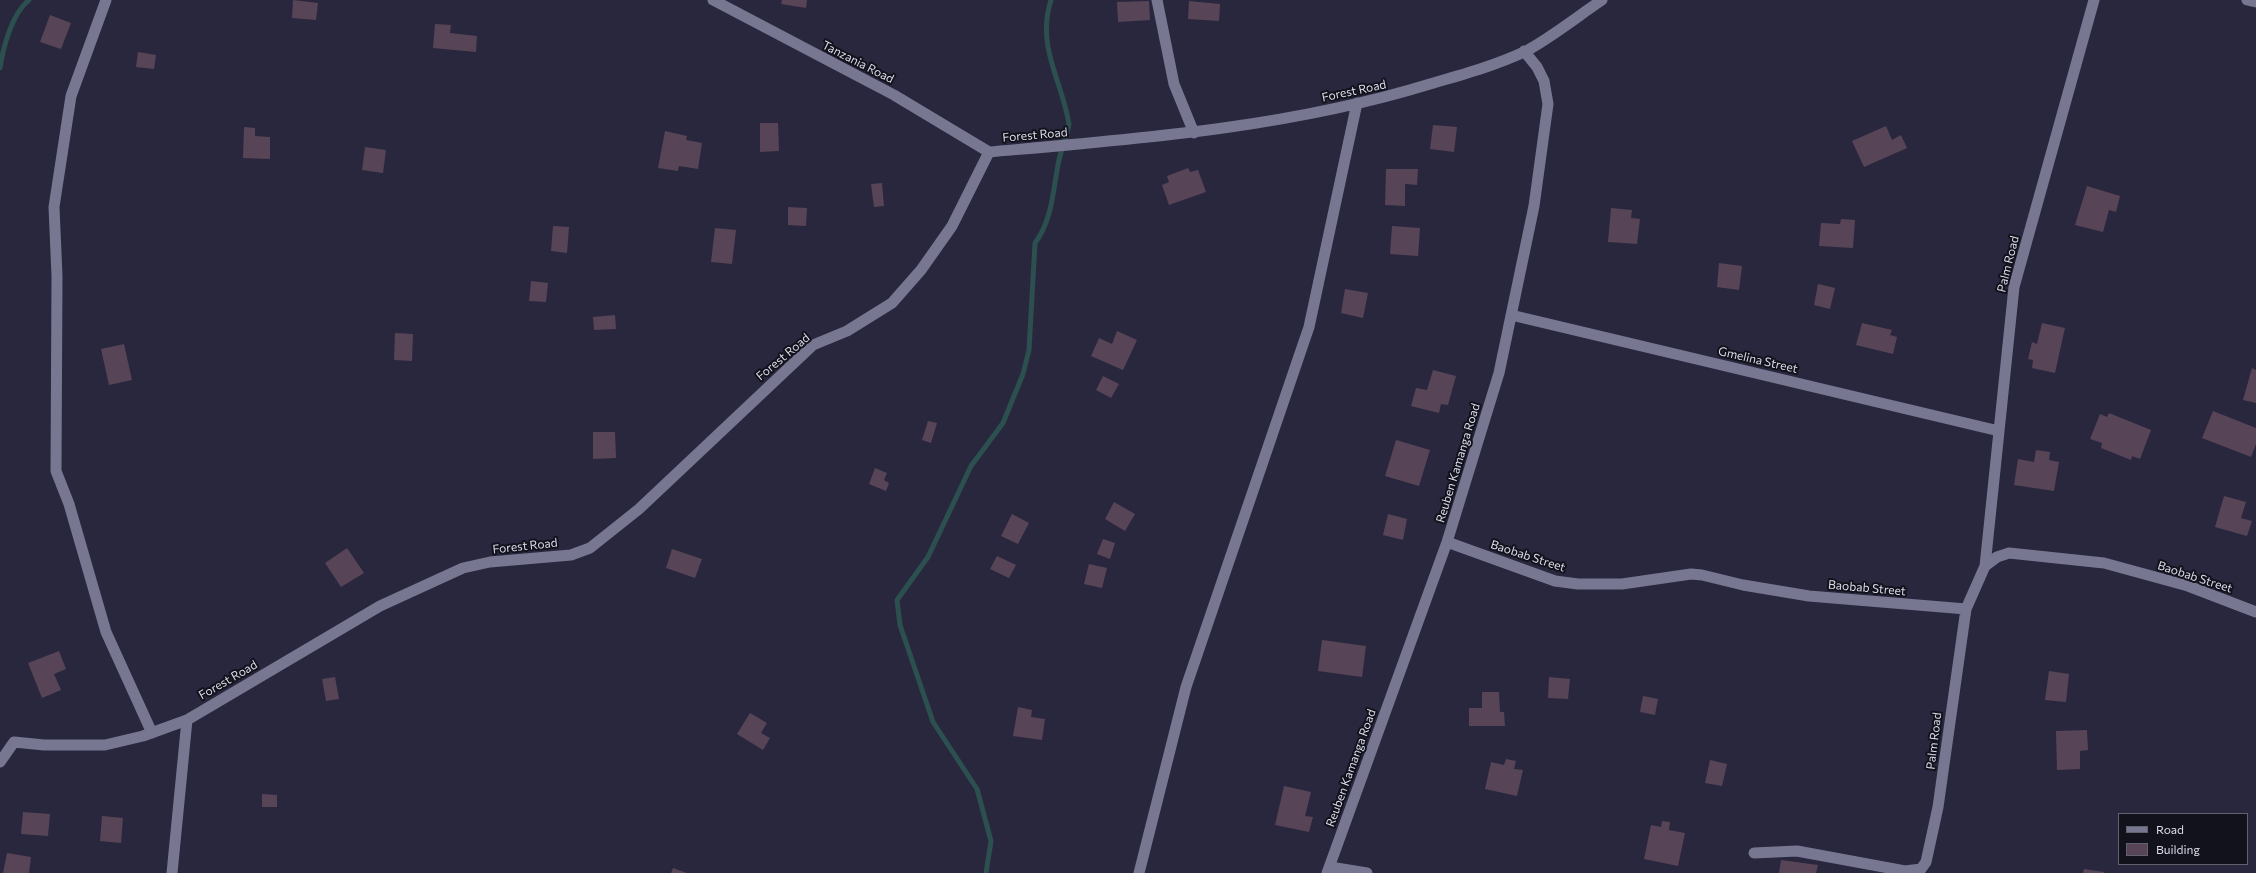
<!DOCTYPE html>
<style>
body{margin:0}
#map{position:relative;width:2256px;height:873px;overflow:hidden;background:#29273e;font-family:Commissioner,sans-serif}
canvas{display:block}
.legend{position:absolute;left:2118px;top:813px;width:130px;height:52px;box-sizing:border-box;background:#12121c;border:1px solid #62626e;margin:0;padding:5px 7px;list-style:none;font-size:12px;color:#dbdbea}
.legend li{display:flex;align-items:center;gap:8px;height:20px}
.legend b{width:20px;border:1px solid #62626e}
</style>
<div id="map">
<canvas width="2256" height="873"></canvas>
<ul class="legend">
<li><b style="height:5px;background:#787792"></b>Road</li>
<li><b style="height:11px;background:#584457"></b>Building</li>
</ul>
</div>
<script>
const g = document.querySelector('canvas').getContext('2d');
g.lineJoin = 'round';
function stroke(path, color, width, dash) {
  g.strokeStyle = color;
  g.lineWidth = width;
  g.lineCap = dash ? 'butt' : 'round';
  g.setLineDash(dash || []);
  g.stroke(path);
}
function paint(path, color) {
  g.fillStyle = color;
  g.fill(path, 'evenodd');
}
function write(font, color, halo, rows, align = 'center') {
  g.font = font + ' Commissioner,sans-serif';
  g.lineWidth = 4;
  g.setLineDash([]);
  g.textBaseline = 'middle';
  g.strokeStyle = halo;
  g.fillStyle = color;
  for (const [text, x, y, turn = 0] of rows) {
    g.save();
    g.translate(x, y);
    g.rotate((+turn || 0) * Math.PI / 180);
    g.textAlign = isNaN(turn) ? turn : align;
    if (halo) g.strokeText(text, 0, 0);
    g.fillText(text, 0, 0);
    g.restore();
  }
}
stroke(new Path2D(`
 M0,68C3,48 12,13 29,0
 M986,873L991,841L977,789L933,722L900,625L897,600L928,557L971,466L1003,423L1023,374L1029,350L1035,243C1053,219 1053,188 1059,160C1062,147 1067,136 1069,124C1062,80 1036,47 1051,0`), '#2c4f50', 5);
paint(new Path2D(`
 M293,0L318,3L316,20L292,18Z
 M782,0H807L806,8L781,4Z
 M1149,1L1150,20L1118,22L1117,2Z
 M1189,1L1220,4L1219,21L1188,19Z
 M50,15L71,23L61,49L40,42Z
 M435,24L451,25L450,33L477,36L476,52L433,48Z
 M138,52L156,55L154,69L136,67Z
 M760,123H778L779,151L760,152Z
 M1433,125L1457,127L1454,152L1430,149Z
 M1886,126L1892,140L1901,135L1907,148L1864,167L1852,141Z
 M244,127L255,128V136L270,137V159L243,158Z
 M665,131L687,136L686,140L702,143L698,169L679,166L678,171L658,168Z
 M365,147L386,150L383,173L362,170Z
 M1188,168L1190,172L1198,170L1206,192L1169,205L1162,185L1169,182L1167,176Z
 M1386,169H1418L1417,185L1405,184V206L1385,205Z
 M882,183L884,206L874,207L871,184Z
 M2087,186L2120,196L2116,212L2109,210L2103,232L2075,225Z
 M788,207L807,208L806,226L788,225Z
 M1611,208L1632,210L1631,218L1640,219L1637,244L1608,242Z
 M1841,219L1855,220L1853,248L1819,246L1821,223L1840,224Z
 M553,226L569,227L567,253L551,251Z
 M1392,226L1420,228L1418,256L1390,254Z
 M715,228L736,230L732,264L711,262Z
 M1719,263L1742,266L1739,290L1717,287Z
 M531,281L548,283L546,302L529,301Z
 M1818,284L1835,288L1830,309L1814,305Z
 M1345,289L1368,293L1363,318L1341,313Z
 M615,315L616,329L594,330L593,317Z
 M1862,323L1892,330L1890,335L1897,337L1893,354L1856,345Z
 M2042,323L2065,328L2055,373L2032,368L2033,360L2028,359L2032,342L2037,344Z
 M1117,331L1137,340L1123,370L1091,356L1099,338L1112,344Z
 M395,333L413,334L412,361L394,360Z
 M124,344L132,380L109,385L101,349Z
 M2252,368L2256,370V403L2243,400Z
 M1433,370L1456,376L1448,405L1441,404L1439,413L1411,406L1416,388L1427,390Z
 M1103,376L1119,384L1111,398L1096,390Z
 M2213,411L2256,428V444L2251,457L2202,438Z
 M2109,413L2151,430L2140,459L2132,456L2131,460L2101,448L2102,443L2090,439L2100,414L2107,417Z
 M928,421L937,423L931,443L922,440Z
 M593,432H615L616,458L593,459Z
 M1396,440L1430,450L1419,486L1385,476Z
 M2036,450L2050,452L2049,460L2059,462L2054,491L2014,485L2018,459L2034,462Z
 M875,468L887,473L884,480L889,483L886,491L869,484Z
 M2224,496L2246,502L2241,518L2252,521L2247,536L2215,527Z
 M1114,502L1135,514L1125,531L1105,519Z
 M1012,514L1029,523L1018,544L1001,536Z
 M1388,514L1407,519L1403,540L1383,535Z
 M1103,539L1115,543L1110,559L1097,554Z
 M347,548L364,573L341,587L325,563Z
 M672,549L702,559L695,578L666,568Z
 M997,556L1016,565L1009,578L990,569Z
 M1089,564L1107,568L1102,588L1084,584Z
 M1322,640L1366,646L1362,677L1318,671Z
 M59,651L66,669L54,674L61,690L42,698L28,663Z
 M2049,671L2069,674L2066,702L2045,700Z
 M335,677L339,699L326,701L322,679Z
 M1549,677L1570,679L1568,699L1548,698Z
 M1482,692H1499L1500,712H1504L1505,726H1469V708H1482Z
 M1643,696L1658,699L1655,715L1640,712Z
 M1018,707L1032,710L1031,717L1045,719L1042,740L1013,736Z
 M750,713L767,723L761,733L770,738L763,750L737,734Z
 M2087,730L2088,750L2080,751V769L2057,770L2056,731Z
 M1506,759L1516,761L1514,769L1523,770L1517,796L1485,789L1491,762L1504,765Z
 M1710,760L1727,764L1722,786L1705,783Z
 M1284,786L1311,792L1305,816L1313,817L1309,832L1275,825Z
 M262,794L277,795V807H262Z
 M23,812L50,814L48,836L21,834Z
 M102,816L123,818L121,843L100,841Z
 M1662,821L1670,822L1669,830L1685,833L1678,866L1644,859L1651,825L1661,827Z
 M7,853L31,857L29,873H3Z
 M1781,860L1818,865L1816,873H1779Z
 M673,868L687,873H671Z
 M2084,869L2104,872V873H2083Z`), '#584457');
stroke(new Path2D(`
 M106,0L71,96L54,207L57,276L56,471L69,504L106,632L152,733
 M713,0L894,95L989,152
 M1157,0L1174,84L1194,133
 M2247,0L2256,2
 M989,152C1137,139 1287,128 1430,84C1461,75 1494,66 1524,52C1548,40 1578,16 1602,0
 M1511,315L1999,431
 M1447,542L1555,581L1578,584H1622L1691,574L1702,575L1743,585L1809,596L1966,609L1985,566L1997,557L2009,553L2104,563L2188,586L2256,612
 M1985,566L2014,287L2094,0
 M0,762L14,742L44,745H105L143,736L187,720L380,606L463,568L490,562L571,555L590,548L639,509L813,345L847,331L892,303L921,270L952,226L989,152
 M1754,853L1797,851L1905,871L1921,869L1926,862L1938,807L1966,609
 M1330,867L1367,873
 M172,873L187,720
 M1139,873L1186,687L1309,327L1357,103
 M1327,873L1447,542L1499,373L1534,206L1548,104L1544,81L1537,67L1524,51`), '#787792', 11);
write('12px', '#dbdbea', '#12121c', [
 ["Tanzania Road",858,62,27],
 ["Forest Road",1354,91,-12],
 ["Forest Road",1035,135,-5],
 ["Palm Road",2008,264,-76],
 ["Forest Road",783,357,-40],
 ["Gmelina Street",1758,360,13],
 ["Reuben Kamanga Road",1458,463,-73],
 ["Forest Road",525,546,-6],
 ["Baobab Street",1528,556,18],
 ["Baobab Street",2195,577,18],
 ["Baobab Street",1867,588,5],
 ["Forest Road",228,680,-30],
 ["Palm Road",1934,741,-83],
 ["Reuben Kamanga Road",1351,768,-70]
]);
</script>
